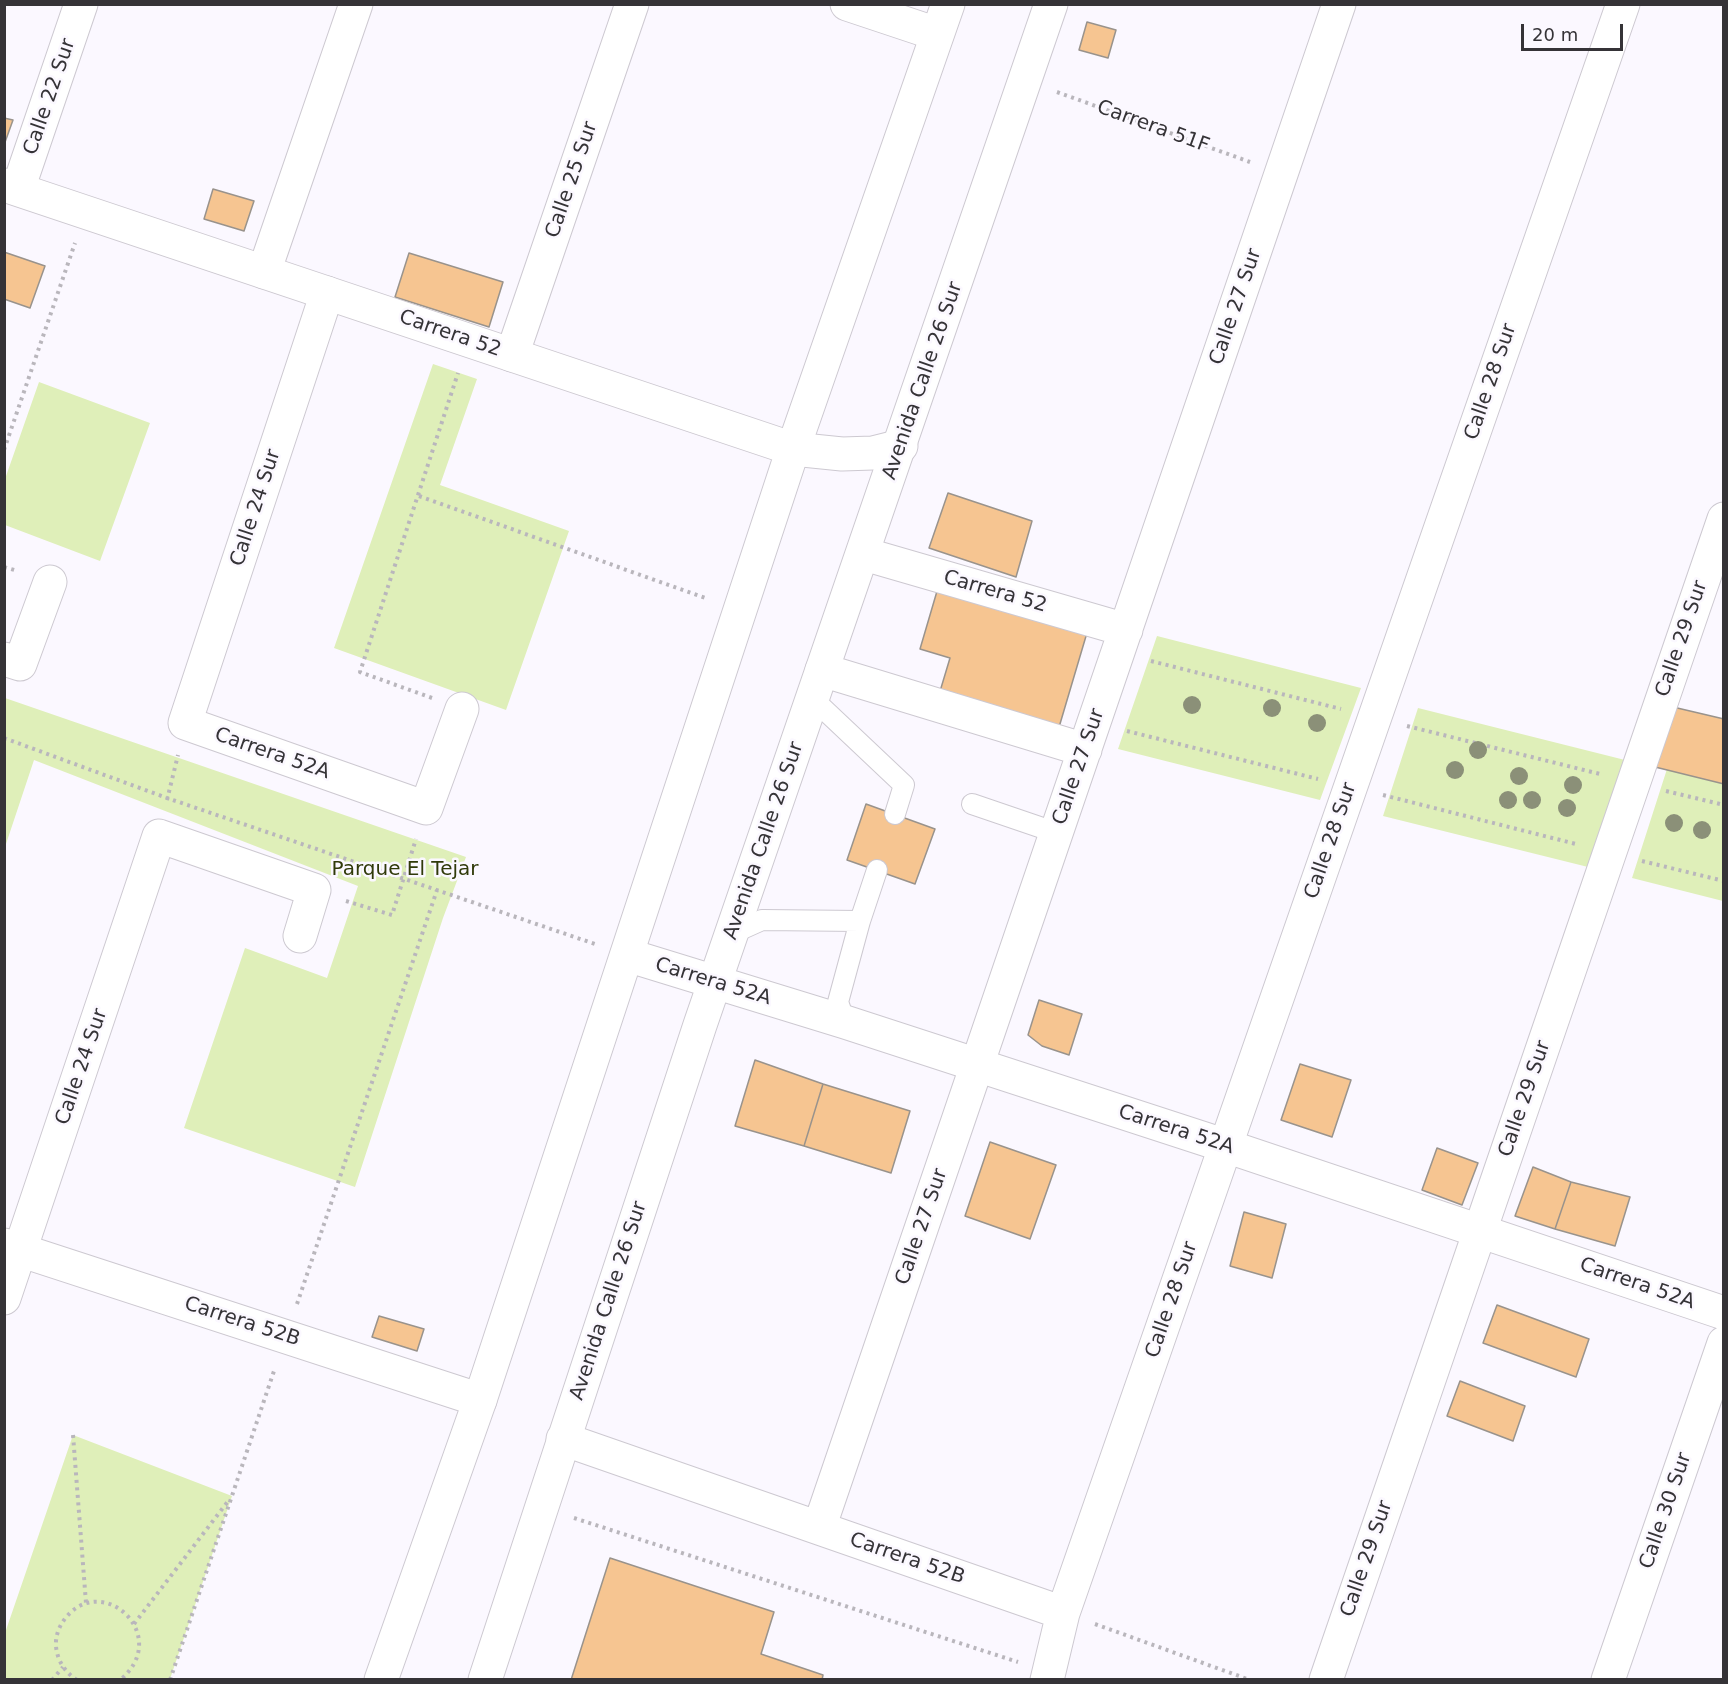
<!DOCTYPE html>
<style>
body{margin:0}
#map{position:relative;width:1728px;height:1684px;overflow:hidden;background:#fbf8ff;font-family:"DejaVu Sans",sans-serif}
canvas{display:block}
.frame{position:absolute;inset:0;border:6px solid #353337;pointer-events:none}
.scale{position:absolute;left:1521px;top:24px;width:102px;height:27px;box-sizing:border-box;border:3px solid #353337;border-top:0;padding-left:8px;font-size:18px;line-height:21px;white-space:nowrap;color:#353337;-webkit-text-stroke:4px #fbf8ff;paint-order:stroke}
</style>
<div id="map">
<canvas width="1728" height="1684"></canvas>
<div class="frame"></div>
<div class="scale">20 m</div>
</div>
<script>
const g = document.querySelector('canvas').getContext('2d');
g.lineJoin = 'round';
function paint(path, color) {
  g.fillStyle = color;
  g.fill(path, 'evenodd');
}
function stroke(path, color, width, dash) {
  g.strokeStyle = color;
  g.lineWidth = width;
  g.lineCap = dash ? 'butt' : 'round';
  g.setLineDash(dash || []);
  g.stroke(path);
}
function write(font, color, halo, rows, align = 'center') {
  g.font = font + ' "DejaVu Sans",sans-serif';
  g.lineWidth = 5;
  g.setLineDash([]);
  g.textBaseline = 'middle';
  g.strokeStyle = halo;
  g.fillStyle = color;
  for (const [text, x, y, turn = 0] of rows) {
    g.save();
    g.translate(x, y);
    g.rotate((+turn || 0) * Math.PI / 180);
    g.textAlign = isNaN(turn) ? turn : align;
    if (halo) g.strokeText(text, 0, 0);
    g.fillText(text, 0, 0);
    g.restore();
  }
}
paint(new Path2D(`
 M433,364L477,379L440,485L569,531L506,710L334,648Z
 M39,382L150,423L100,561L5,525V479Z
 M1157,636L1361,688L1320,800L1118,749Z
 M5,698L466,857L443,918L355,1187L184,1128L245,948L327,978L358,886L34,760L5,847Z
 M1418,708L1625,760L1588,867L1383,816Z
 M1667,769L1723,783V901L1632,878Z
 M73,1435L232,1496L170,1679H5V1633Z`), '#dfefb9');
const building = new Path2D(`
 M1087,22L1116,30L1108,58L1079,50Z
 M4,118L13,120L4,145Z
 M213,189L254,201L244,231L204,219Z
 M4,252L45,266L30,308L4,299Z
 M409,253L503,282L489,327L395,297Z
 M948,493L1032,521L1016,577L929,548Z
 M940,581L1089,626L1057,734L938,698L950,658L920,649Z
 M1673,707L1724,719V784L1651,766Z
 M866,804L935,829L915,884L847,860Z
 M1039,1000L1082,1014L1069,1055L1042,1046L1028,1035Z
 M755,1060L823,1084L804,1146L735,1126Z
 M1300,1064L1351,1080L1332,1137L1281,1120Z
 M823,1084L910,1111L891,1173L804,1146Z
 M990,1142L1056,1165L1030,1239L965,1216Z
 M1437,1148L1478,1163L1462,1205L1422,1190Z
 M1533,1167L1571,1182L1555,1229L1515,1216Z
 M1571,1182L1630,1197L1615,1246L1555,1229Z
 M1244,1212L1286,1224L1272,1278L1230,1266Z
 M1497,1305L1589,1339L1576,1377L1483,1343Z
 M379,1316L424,1329L417,1351L372,1337Z
 M1460,1381L1525,1406L1513,1441L1447,1416Z
 M610,1558L774,1612L761,1654L823,1675L822,1680H571Z`);
paint(building, '#f6c591');
stroke(building, '#99938c', 1.5);
const lane = new Path2D(`
 M813,699L904,785L895,814
 M972,804L1057,833
 M733,933L762,920L860,921L877,870
 M845,1022L838,1002L860,921`);
const street = new Path2D(`
 M847,4L937,34
 M18,189L81,4
 M264,272L356,4
 M327,293L185,723L426,808L462,709
 M512,355L632,4
 M864,554L1126,630
 M4,659L20,664L50,582
 M822,670L1085,750
 M4,1245L480,1400
 M4,1298L159,836L314,890L300,936
 M563,1439L1063,1613
 M819,1528L1339,4
 M1047,1680L1063,1613L1623,4
 M1326,1680L1724,519
 M1608,1680L1724,1343`);
const secondary = new Path2D(`
 M4,185L793,449L842,454L873,453L901,446
 M627,955L845,1022L1226,1146L1724,1313`);
const primary = new Path2D(`
 M381,1680L480,1400L793,449L948,4
 M485,1680L700,1025L1051,4`);
stroke(lane, '#cdc9d1', 22);
stroke(street, '#cdc9d1', 35);
stroke(secondary, '#cdc9d1', 35);
stroke(primary, '#cdc9d1', 35);
stroke(new Path2D(`
 M1057,92L1250,162
 M4,450L75,243
 M419,496L708,599
 M4,567L18,571
 M1151,661L1341,709
 M432,698L360,672L458,373
 M1407,726L1600,774
 M1127,731L1318,779
 M4,738L167,798L595,944
 M1666,791L1724,805
 M1383,795L1576,844
 M167,800L178,755
 M1642,861L1724,881
 M346,901L392,915L416,839
 M297,1304L437,890
 M73,1435L86,1603
 M574,1518L1018,1662
 M134,1624L229,1500
 M1095,1624L1250,1680
 M52,1680L63,1667
 M77,1680C64,1672 55,1657 56,1641C57,1630 62,1621 70,1613C108,1576 171,1638 120,1680
 M170,1680L275,1368`), '#b9b6bc', 4, [3, 4.5]);
stroke(lane, '#fff', 20);
stroke(street, '#fff', 33);
stroke(secondary, '#fff', 33);
stroke(primary, '#fff', 33);
g.fillStyle = '#8b9078';
for (const [x, y] of [
 [1192,705],
 [1272,708],
 [1317,723],
 [1478,750],
 [1455,770],
 [1519,776],
 [1573,785],
 [1508,800],
 [1532,800],
 [1567,808],
 [1674,823],
 [1702,830]
]) {
  g.beginPath();
  g.arc(x, y, 9, 0, 2 * Math.PI);
  g.fill();
}
write('20px', '#353337', '#fbf8ff', [
 ["Calle 22 Sur",50,97,-71],
 ["Carrera 51F",1153,127,20],
 ["Calle 25 Sur",572,180,-71],
 ["Calle 27 Sur",1236,307,-71],
 ["Carrera 52",450,334,19],
 ["Avenida Calle 26 Sur",923,381,-71],
 ["Calle 28 Sur",1491,382,-71],
 ["Calle 24 Sur",256,508,-72],
 ["Carrera 52",995,592,16],
 ["Calle 29 Sur",1682,639,-71],
 ["Carrera 52A",272,754,19],
 ["Calle 27 Sur",1079,767,-71],
 ["Avenida Calle 26 Sur",764,841,-71],
 ["Calle 28 Sur",1331,841,-71],
 ["Carrera 52A",713,982,17],
 ["Calle 24 Sur",82,1067,-71],
 ["Calle 29 Sur",1525,1099,-71],
 ["Carrera 52A",1176,1130,18],
 ["Calle 27 Sur",922,1227,-71],
 ["Carrera 52A",1637,1284,19],
 ["Calle 28 Sur",1172,1300,-71],
 ["Avenida Calle 26 Sur",609,1301,-72],
 ["Carrera 52B",242,1322,18],
 ["Calle 30 Sur",1666,1511,-71],
 ["Carrera 52B",907,1559,19],
 ["Calle 29 Sur",1367,1559,-71]
]);
write('20px', '#303a09', '#fbf8ff', [
 ["Parque El Tejar",405,870]
]);
</script>
